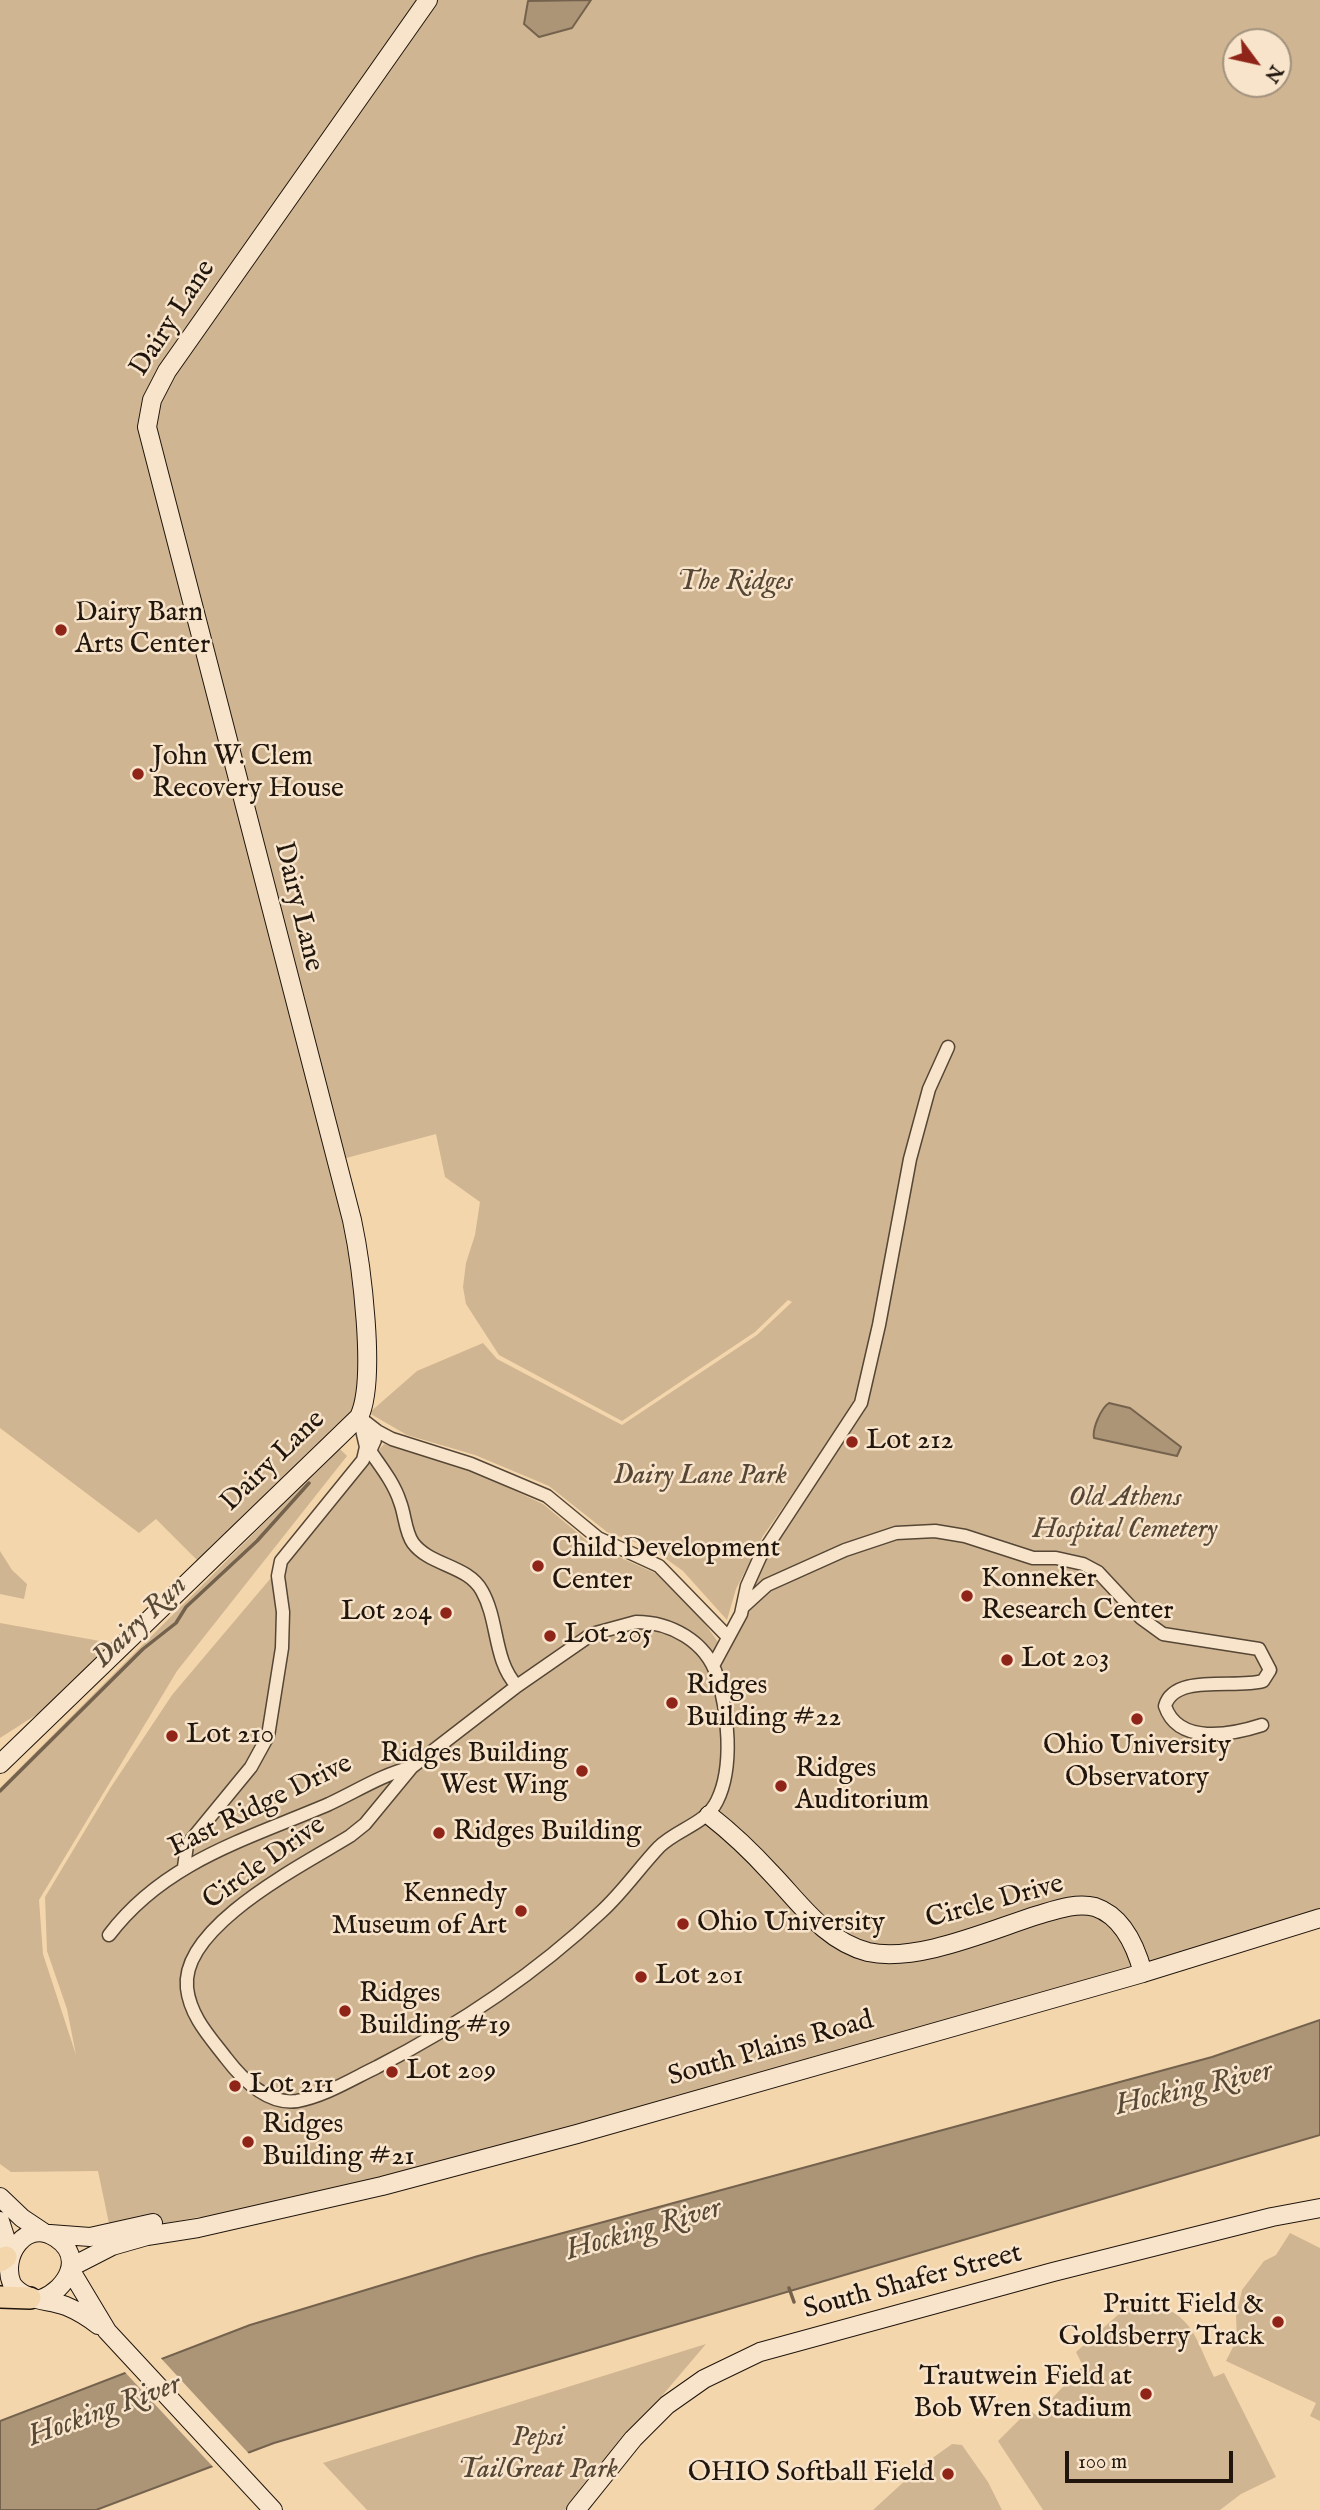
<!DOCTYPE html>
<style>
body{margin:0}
#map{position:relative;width:1320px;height:2510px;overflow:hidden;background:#f4d6ad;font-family:"IM FELL English",serif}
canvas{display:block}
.north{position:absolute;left:1222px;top:28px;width:70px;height:70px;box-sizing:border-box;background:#f8e4ca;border:2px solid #a2927e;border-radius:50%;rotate:123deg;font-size:19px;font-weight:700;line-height:28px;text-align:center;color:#20160d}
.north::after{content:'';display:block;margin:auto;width:24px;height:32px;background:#8f2418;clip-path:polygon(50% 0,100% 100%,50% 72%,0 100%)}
.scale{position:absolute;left:1065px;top:2451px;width:168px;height:32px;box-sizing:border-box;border:4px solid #20160d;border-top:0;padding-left:9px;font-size:21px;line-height:24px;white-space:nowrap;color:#20160d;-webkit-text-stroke:5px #f8e4ca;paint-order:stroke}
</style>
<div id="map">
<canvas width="1320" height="2510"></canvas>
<div class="north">N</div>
<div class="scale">100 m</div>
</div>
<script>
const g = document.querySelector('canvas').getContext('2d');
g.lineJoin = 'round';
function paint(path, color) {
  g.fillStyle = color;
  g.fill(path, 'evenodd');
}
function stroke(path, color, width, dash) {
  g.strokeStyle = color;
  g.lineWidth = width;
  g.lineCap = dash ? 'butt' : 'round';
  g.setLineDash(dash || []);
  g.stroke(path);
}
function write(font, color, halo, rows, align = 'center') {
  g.font = font + ' "IM FELL English",serif';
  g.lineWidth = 5;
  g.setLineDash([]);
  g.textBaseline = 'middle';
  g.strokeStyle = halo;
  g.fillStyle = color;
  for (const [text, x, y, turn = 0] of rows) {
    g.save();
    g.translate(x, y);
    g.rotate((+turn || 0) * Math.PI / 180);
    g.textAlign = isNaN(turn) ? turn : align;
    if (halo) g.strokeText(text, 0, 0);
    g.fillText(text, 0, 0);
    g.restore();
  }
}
paint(new Path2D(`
 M0,0H1320V1918L1222,1949L233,2219L199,2217L111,2233L98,2171L11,2172L0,2164V1788L339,1448L347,1456L177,1671L39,1900L43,1954L76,2055L67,2009L47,1951L45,1897L111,1787L172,1695L384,1444L468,1469L543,1504L592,1545L655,1573L703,1621L718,1642L737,1622L747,1586L852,1420L862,1375L850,1411L763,1536L736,1589L727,1620L683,1571L651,1548L607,1532L549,1486L475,1455L407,1435L369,1413L417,1371L483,1343L497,1359L622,1425L757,1335L792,1302L788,1300L755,1332L622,1421L499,1355L466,1304L463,1287L466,1263L475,1235L480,1202L445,1177L436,1134L335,1161L360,1269L359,1417L198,1561L156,1519L139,1533L0,1428ZM1236,42H1278V84H1236Z
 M0,1551L12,1570L27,1584L24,1599L0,1594Z
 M0,1623L111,1643L50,1706L0,1738Z
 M1290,2233L1320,2248V2421L1310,2416L1316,2403L1226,2361L1237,2339L1236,2316L1242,2290L1264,2261L1276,2255Z
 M1149,2302C1194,2315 1195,2338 1214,2377L1224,2373L1276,2477L1241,2494L1220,2510H1043L998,2441L1029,2410L1036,2415L1083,2366L1076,2352L1128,2306Z
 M706,2344L565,2510H367L323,2463Z
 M952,2444L962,2445L988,2482L1002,2510H873L920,2467Z`), '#d0b592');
const water = new Path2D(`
 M591,0L572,28L539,37L524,24L528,1Z
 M1109,1403L1130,1408L1181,1447L1177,1456L1094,1438C1092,1429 1101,1408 1109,1403Z
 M1320,2020V2135L274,2443L96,2510H0V2421L250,2325L478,2256L1212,2057Z`);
paint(water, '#ac9577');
stroke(water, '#74624d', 2);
paint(new Path2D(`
 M158,2355L251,2456L215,2469L122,2369Z`), '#f4d6ad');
stroke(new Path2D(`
 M0,1791L143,1649L176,1623L186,1607L257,1541L309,1483
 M789,2288L794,2302`), '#74624d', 3.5);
const street = new Path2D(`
 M359,1417L377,1431L392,1439L471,1464L547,1496L598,1538L659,1566L728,1637
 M365,1426L375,1440L370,1451C381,1467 394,1483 400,1502C405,1514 405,1532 413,1543C430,1566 468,1565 482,1591C499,1621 493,1660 517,1686
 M744,1606L767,1585L845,1550L896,1533L935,1531L965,1536L1033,1558H1056L1083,1564L1098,1572L1141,1618L1163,1634L1259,1649L1270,1670L1263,1681C1236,1689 1174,1673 1165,1706C1178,1745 1231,1735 1262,1725
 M636,1622C670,1622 706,1641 717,1676C728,1711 734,1767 717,1801C706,1824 677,1829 659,1847C639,1868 623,1892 601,1912C536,1973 457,2026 377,2067C352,2079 325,2096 297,2101C268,2105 242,2079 226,2058C210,2037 190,2016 187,1988C180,1926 305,1864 350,1836L365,1824L412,1767L517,1686L592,1634Z
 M714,1664L741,1614L747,1586L760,1557L861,1403L879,1325L910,1159L929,1089L948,1047
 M184,1867L187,1845L251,1767L268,1736L282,1648L283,1612L278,1576L281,1561L363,1460L366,1447L359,1417
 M109,1935C165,1861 248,1839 329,1804C357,1791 381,1775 412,1767`);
const secondary = new Path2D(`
 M0,1764L359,1417C377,1380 361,1262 352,1220L147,427L152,400L167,371L428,0
 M709,1815C732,1833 752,1852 771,1873C800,1903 825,1941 868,1952C917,1963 990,1930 1038,1915C1055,1910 1076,1902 1095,1907C1122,1916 1136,1947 1143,1973
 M0,2197L22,2218L43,2232
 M0,2221L9,2249
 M50,2234L90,2237L153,2223
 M71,2267L112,2246L147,2236L198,2228L382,2186L577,2134L1143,1973L1320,1918
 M71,2271L107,2331L273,2510
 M41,2299C67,2289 85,2257 56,2238C26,2218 0,2256 12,2284C25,2302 47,2299 66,2306C78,2311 88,2317 98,2325
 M576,2510L633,2439L667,2405L704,2379L760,2352L1053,2272L1272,2217L1320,2208`);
const highway = new Path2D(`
 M0,2261L6,2257
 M0,2297L30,2298`);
stroke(street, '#554635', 15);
stroke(secondary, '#20160d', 20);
stroke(highway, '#20160d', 24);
stroke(street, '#f8e4ca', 12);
stroke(secondary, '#f8e4ca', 18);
stroke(highway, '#f4d6ad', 21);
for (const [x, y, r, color] of [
 [61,630,7,"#8f2418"],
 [138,774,7,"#8f2418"],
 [852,1442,7,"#8f2418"],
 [538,1566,7,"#8f2418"],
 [967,1596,7,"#8f2418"],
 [446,1613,7,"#8f2418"],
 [550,1636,7,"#8f2418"],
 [1007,1660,7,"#8f2418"],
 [672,1703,7,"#8f2418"],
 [1137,1719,7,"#8f2418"],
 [172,1736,7,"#8f2418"],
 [582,1771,7,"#8f2418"],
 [781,1786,7,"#8f2418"],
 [439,1833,7,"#8f2418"],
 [521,1911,7,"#8f2418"],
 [683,1924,7,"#8f2418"],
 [641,1977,7,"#8f2418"],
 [345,2011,7,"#8f2418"],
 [392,2072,7,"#8f2418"],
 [235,2086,7,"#8f2418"],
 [248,2142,7,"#8f2418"],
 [1278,2322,7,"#8f2418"],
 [1146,2394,7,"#8f2418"],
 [948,2474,7,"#8f2418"]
]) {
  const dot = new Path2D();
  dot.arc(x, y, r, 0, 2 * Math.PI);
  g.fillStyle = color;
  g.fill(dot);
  stroke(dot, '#f8e4ca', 2.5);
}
write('28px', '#20160d', '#f8e4ca', [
 ["Dairy Lane",174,319,-57],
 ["Dairy Lane",297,907,76],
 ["Dairy Lane",274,1462,-44],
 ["East Ridge Drive",261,1807,-26],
 ["Circle Drive",265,1864,-35],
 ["Circle Drive",995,1903,-15],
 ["South Plains Road",771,2050,-16],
 ["South Shafer Street",913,2283,-15]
]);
write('italic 28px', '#554635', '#f8e4ca', [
 ["The Ridges",735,583],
 ["Dairy Lane Park",700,1477],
 ["Old Athens",1125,1499],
 ["Hospital Cemetery",1125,1531],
 ["Pepsi",538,2439],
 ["TailGreat Park",538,2471]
]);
write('28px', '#20160d', '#f8e4ca', [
 ["Dairy Barn",75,614],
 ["Arts Center",75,646],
 ["John W. Clem",152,758],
 ["Recovery House",152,790],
 ["Lot 212",866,1442],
 ["Child Development",552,1550],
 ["Center",552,1582],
 ["Konneker",981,1580],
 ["Research Center",981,1612],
 ["Lot 204",432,1613,"right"],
 ["Lot 205",564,1636],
 ["Lot 203",1021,1660],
 ["Ridges",686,1687],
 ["Building #22",686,1719],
 ["Lot 210",186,1736],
 ["Ohio University",1137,1747,"center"],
 ["Observatory",1137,1779,"center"],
 ["Ridges Building",568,1755,"right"],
 ["West Wing",568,1787,"right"],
 ["Ridges",795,1770],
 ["Auditorium",795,1802],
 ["Ridges Building",453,1833],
 ["Kennedy",507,1895,"right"],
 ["Museum of Art",507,1927,"right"],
 ["Ohio University",697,1924],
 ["Lot 201",655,1977],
 ["Ridges",359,1995],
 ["Building #19",359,2027],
 ["Lot 209",406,2072],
 ["Lot 211",249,2086],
 ["Ridges",262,2126],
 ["Building #21",262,2158],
 ["Pruitt Field &",1264,2306,"right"],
 ["Goldsberry Track",1264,2338,"right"],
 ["Trautwein Field at",1132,2378,"right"],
 ["Bob Wren Stadium",1132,2410,"right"],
 ["OHIO Softball Field",934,2474,"right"]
], 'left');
write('italic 30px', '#584937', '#f8e4ca', [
 ["Dairy Run",141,1623,-44],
 ["Hocking River",1194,2090,-13],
 ["Hocking River",644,2231,-16],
 ["Hocking River",105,2412,-20]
]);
</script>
